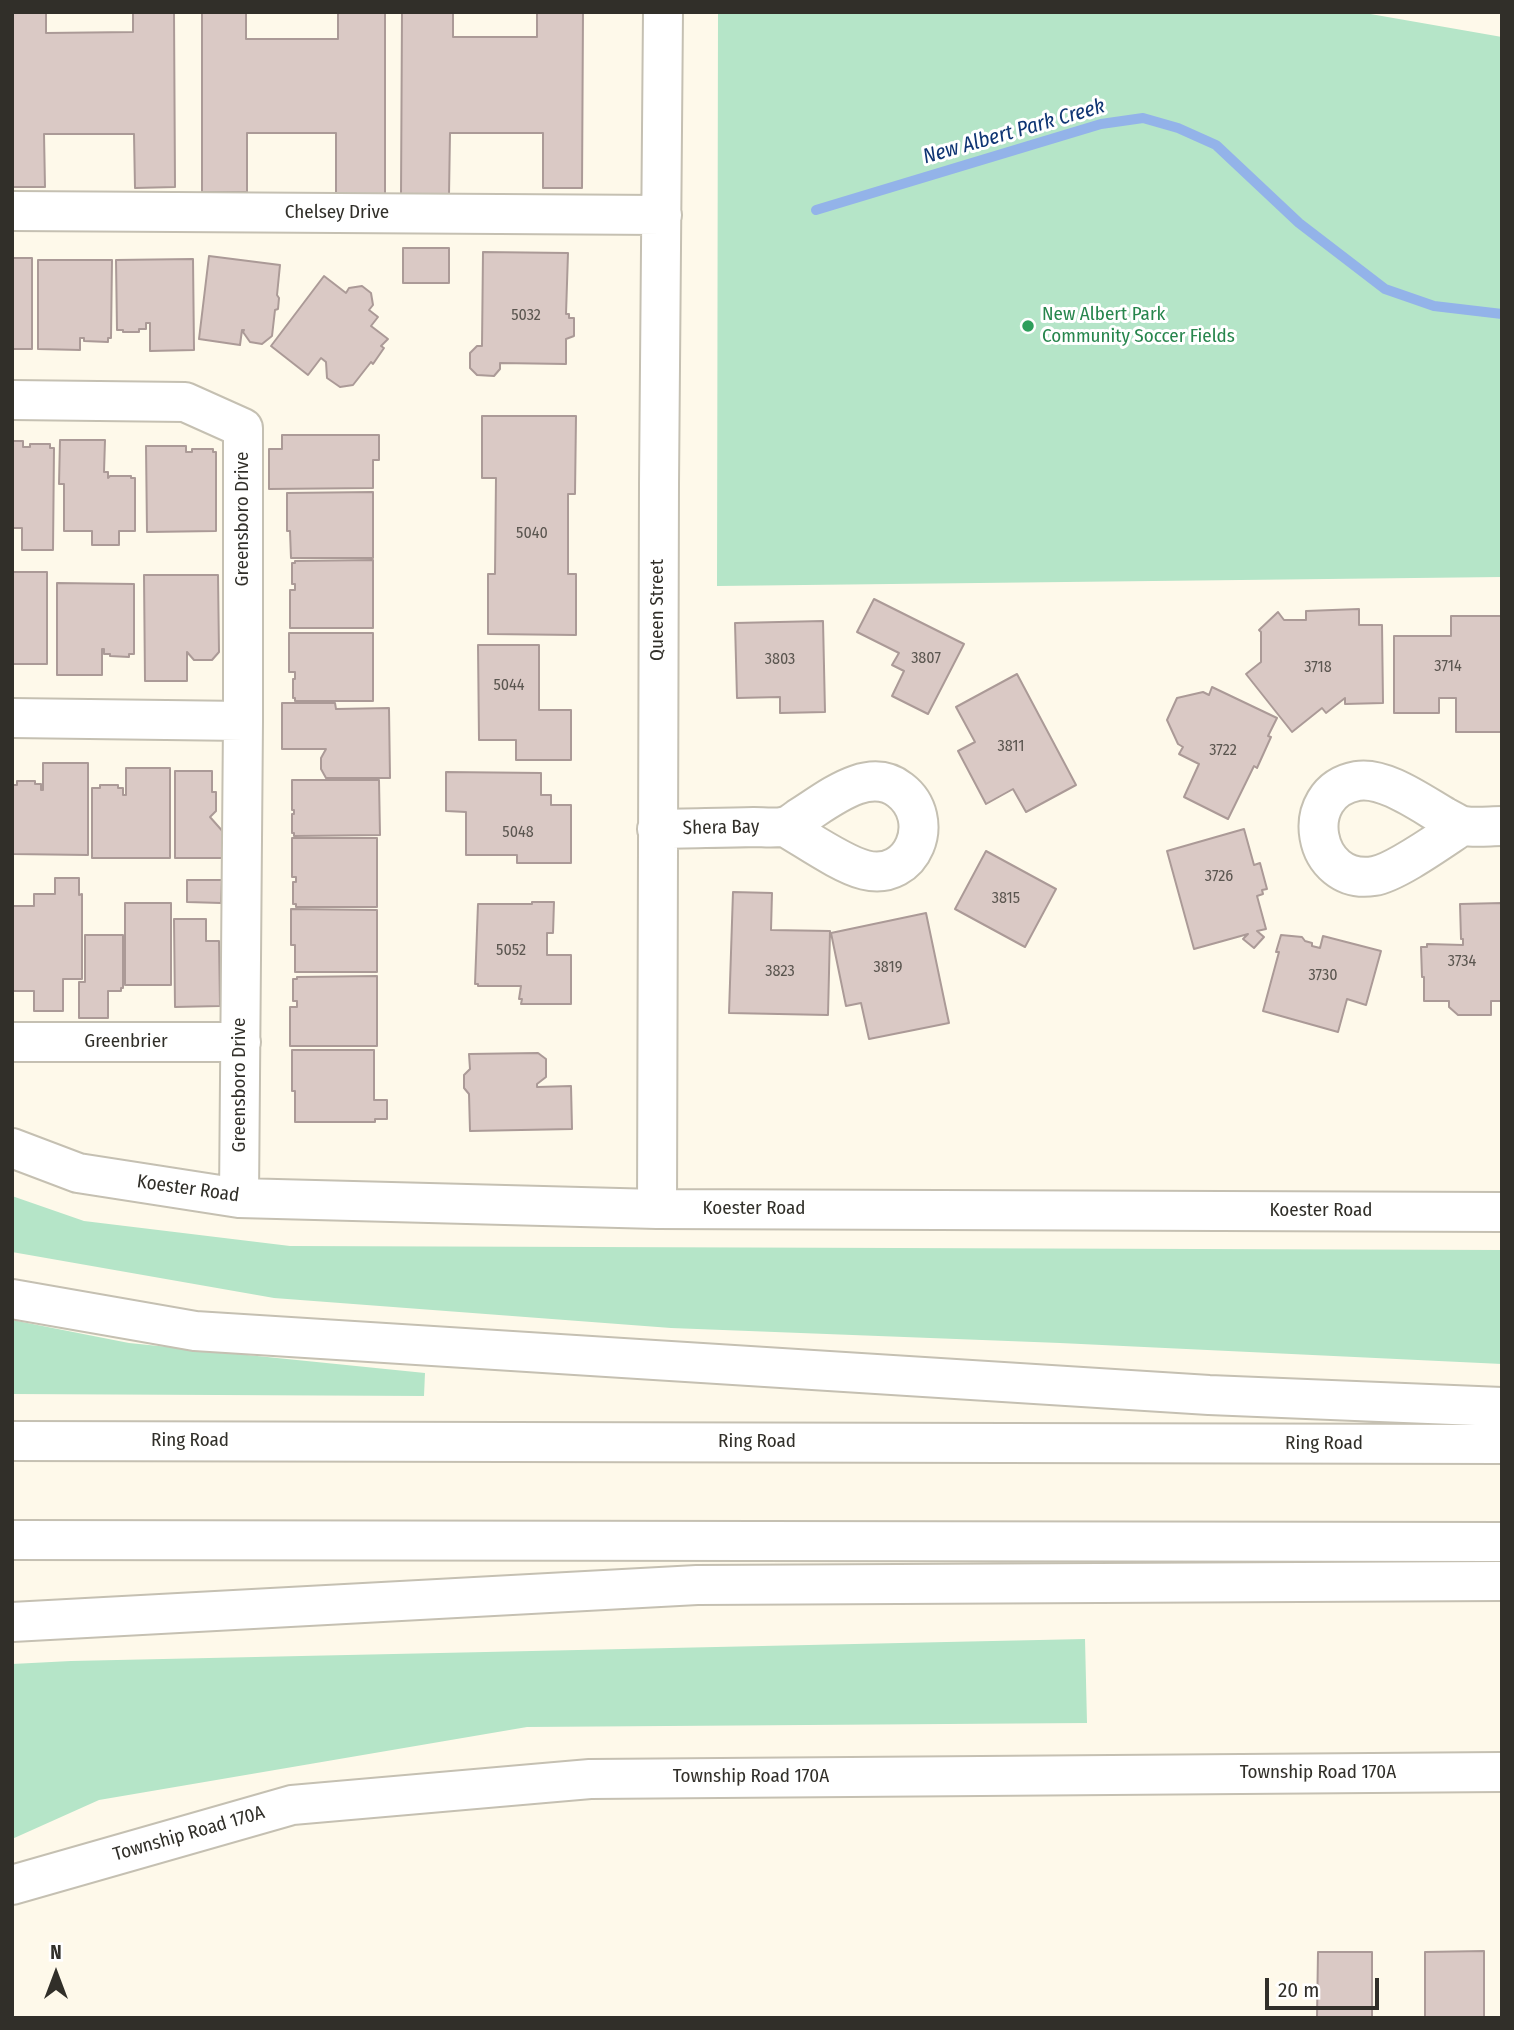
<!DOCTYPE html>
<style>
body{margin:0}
#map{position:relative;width:1514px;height:2030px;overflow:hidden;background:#fef9ea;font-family:"Fira Sans Condensed",sans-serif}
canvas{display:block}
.frame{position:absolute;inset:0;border:14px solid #312f29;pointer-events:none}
.north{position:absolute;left:21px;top:1939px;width:70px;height:70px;-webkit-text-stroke:5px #fff;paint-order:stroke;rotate:0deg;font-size:19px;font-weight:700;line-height:28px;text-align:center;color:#312f29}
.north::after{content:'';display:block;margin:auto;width:24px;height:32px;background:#312f29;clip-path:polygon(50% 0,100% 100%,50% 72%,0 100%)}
.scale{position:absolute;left:1265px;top:1978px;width:114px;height:32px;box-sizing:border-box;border:4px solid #312f29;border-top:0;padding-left:9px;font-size:21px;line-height:24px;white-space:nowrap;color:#312f29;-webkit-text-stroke:5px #fff;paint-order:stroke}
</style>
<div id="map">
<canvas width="1514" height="2030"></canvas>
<div class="frame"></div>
<div class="north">N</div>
<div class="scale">20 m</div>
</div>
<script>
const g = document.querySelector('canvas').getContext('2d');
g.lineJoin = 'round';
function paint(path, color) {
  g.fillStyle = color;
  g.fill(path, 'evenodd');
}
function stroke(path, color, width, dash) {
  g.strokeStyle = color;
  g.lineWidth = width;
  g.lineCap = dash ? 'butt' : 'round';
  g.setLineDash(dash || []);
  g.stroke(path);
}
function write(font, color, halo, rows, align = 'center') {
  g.font = font + ' "Fira Sans Condensed",sans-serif';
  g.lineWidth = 6;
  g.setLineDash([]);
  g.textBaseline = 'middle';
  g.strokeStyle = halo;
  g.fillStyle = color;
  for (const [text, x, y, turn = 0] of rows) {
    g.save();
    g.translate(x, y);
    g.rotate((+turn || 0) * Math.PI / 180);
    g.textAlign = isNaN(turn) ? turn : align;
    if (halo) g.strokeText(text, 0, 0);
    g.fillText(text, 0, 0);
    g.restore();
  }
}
paint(new Path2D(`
 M718,12H1359L1502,37V577L717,586Z
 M12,1196L84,1221L290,1246L1502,1250V1364L1060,1343L671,1328L274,1298L12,1252Z
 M12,1320L129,1343L425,1373L424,1396L12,1394Z
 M1085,1639L1087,1723L527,1727L99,1800L12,1839V1664L71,1661Z`), '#b5e5c8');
stroke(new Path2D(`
 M816,210L1101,124L1143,118L1178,128L1216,145L1299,223L1385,289L1434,306L1502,314`), '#93b3e9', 10);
const building = new Path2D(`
 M12,12H46V33L133,32V12H174L175,187L135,188L134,134H44L45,187H12Z
 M202,12H246V39H338V12H385V198H336V133H247V192H202Z
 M402,12H453V37H537V12H583L582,188H543V133H450L449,195H401Z
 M403,248H449V283H403Z
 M483,252L568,253L566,314H569V318H574V336L566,339V364L500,363V369L494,376L477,375L470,368V353L477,346H482Z
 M209,256L280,265L277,295L279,298L278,309L275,310L272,336L262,344L250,342L243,332L244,330H242L240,345L199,339Z
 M12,258H32V349H12Z
 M193,259L194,350L150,351V323H146V329H139V332H123V330H117L116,260Z
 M38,260H112L111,338H108V342L84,341V338H80V350L38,349Z
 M324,276L346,293L349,288L362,286L371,293L373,305L369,310L378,317L371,326L388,339L381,346L384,348L373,364L371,362L353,385L340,387L327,378L326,362L321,358L308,375L271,346Z
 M482,416H576L575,494H568V574H576V635L488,634V574H495L496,478H482Z
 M282,435H379V460H373V488L269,489V449H282Z
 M60,440H105L104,472H108V478L110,476H131V478H135V531H119V545H92V531H64V484H59Z
 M12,441H23V447H30V444H50V448H54L53,550H22V528H12Z
 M146,446H186V452H192V449H213V452H216V531L147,532Z
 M373,492V558H291L290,531H287V493Z
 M373,560V628H290V590H295V584H292V563H295V561Z
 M12,572H47V664H12Z
 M144,575H218L219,652L212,660H194L187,652V681H145Z
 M57,583L134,584V654H129V657L110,656V654H104V649H102V675H57Z
 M874,599L964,644L928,714L892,696L904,671L892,665L899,653L857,632Z
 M1359,609V625H1382L1383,703L1345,704V698L1326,713L1322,708L1292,732L1246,674L1261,662V632L1259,630L1278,612L1284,620H1306V611Z
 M1451,616H1502V732H1456V698H1439V713H1394V636H1451Z
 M823,621L825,712L780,713V697L737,698L735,623Z
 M289,633H373V701H295V698H293V679H295V672H289Z
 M478,645H539V710H571V760H516V740H479Z
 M1017,674L1076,785L1026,812L1013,789L986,804L958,751L975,742L956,707Z
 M1212,687L1277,718L1268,736L1271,737L1257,768L1254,766L1228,819L1184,797L1199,764L1179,754L1183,747L1178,744L1167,720L1177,698L1203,692L1209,695Z
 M282,703H335L336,709L389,708L390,778H326L321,769V758L326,749H282Z
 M43,763H88V855L12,854V785H17V781H35V784H41V790H43Z
 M126,768H170V858H92V788H100V785H118V788H123V795H126Z
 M175,771H212V792H216V811L210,817L225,834V858H175Z
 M446,772L541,773V795H551V805H571V863H517V855H466V812L446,811Z
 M292,780H379L380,835L294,836V833H292V814H294V810H292Z
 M1244,829L1254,865L1260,863L1267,889L1262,890L1263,894L1257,896L1266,929L1257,931L1264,937L1254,948L1243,939L1248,934L1194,949L1167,851Z
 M292,838H377V907H296V904H293V882H296V877H292Z
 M986,851L1056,889L1025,947L955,909Z
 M55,878H79V895L82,894V979H63V1011H34V991H12V906H34V894H55Z
 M187,880H222L221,903L187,902Z
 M733,892L772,893L771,930L830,931L828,1015L729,1013Z
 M532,902H554L553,933H547V955H571V1004H521L522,999H519L521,986H478V984H475L478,904H532Z
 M125,903H171V985H125Z
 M1502,903V1001H1491V1015H1458L1449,1007V1001H1424V977H1422L1421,947H1427V944L1463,945V939H1461L1460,904Z
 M291,909L377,910V972H295V945H291Z
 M926,913L949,1023L869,1039L861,1003L846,1006L831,933Z
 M174,919H206V941H219L220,1006L175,1007Z
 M85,935H123V988H121V991H108V1018H79V982H85Z
 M1281,935L1302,937L1305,941L1312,943V946L1320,948L1323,936L1381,951L1366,1005L1347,999L1338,1032L1263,1011L1279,952H1276Z
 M377,976V1046H290V1007H297V1001H293V979H297V977Z
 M292,1050H374V1100H387V1119H375V1122H295V1091H292Z
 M538,1053L546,1059V1077L537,1084V1087L571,1086L572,1129L470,1131L469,1094L464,1088V1075L470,1069L469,1054Z
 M1484,1951V2018H1425V1952Z
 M1318,1952H1372V2018H1317Z`);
paint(building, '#dac9c5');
stroke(building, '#ab9a97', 2);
const minor = new Path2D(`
 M12,211L662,215
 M12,400L185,402L243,428V721L239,1198
 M12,718L243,721
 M1462,826C1442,839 1395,873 1374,876C1312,886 1296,792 1357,781C1384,776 1422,804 1445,817C1451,820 1458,825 1464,826C1476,828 1490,826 1502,826
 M657,829C689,828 721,828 754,827C763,827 777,829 786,826C790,825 795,821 799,818C827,801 868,765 900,790C938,819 913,882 865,870C843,865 806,839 785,827
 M12,1042H241
 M12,1148L78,1173L239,1198L657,1209L1502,1212
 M657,1209L659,484L663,12
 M12,1885L292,1805L590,1779L1502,1772`);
const highway = new Path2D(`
 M12,1299L195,1331L1209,1395L1502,1407
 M12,1441L1502,1444
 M12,1540L1502,1542
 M12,1622L697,1585L1502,1581`);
stroke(minor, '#c5c0b2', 42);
stroke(highway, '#c5c0b2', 42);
stroke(minor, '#fff', 38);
stroke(highway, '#fff', 38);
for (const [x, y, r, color] of [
 [1028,326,7,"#2e9e5b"]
]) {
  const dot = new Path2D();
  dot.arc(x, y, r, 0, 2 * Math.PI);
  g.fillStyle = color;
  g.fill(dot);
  stroke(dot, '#fff', 2.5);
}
write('16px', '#5b5650', null, [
 ["5032",526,316],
 ["5040",532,534],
 ["3807",926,659],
 ["3803",780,660],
 ["3714",1448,667],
 ["3718",1318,668],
 ["5044",509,686],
 ["3811",1011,747],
 ["3722",1223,751],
 ["5048",518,833],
 ["3726",1219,877],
 ["3815",1006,899],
 ["5052",511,951],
 ["3734",1462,962],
 ["3819",888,968],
 ["3823",780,972],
 ["3730",1323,976]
]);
write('19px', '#312f29', '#fff', [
 ["Chelsey Drive",337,213],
 ["Greensboro Drive",243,519,-90],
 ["Queen Street",658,610,-90],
 ["Shera Bay",721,828,-1],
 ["Greenbrier",126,1042],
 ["Greensboro Drive",240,1085,-90],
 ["Koester Road",188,1189,8],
 ["Koester Road",754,1209],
 ["Koester Road",1321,1211],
 ["Ring Road",190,1441],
 ["Ring Road",757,1442],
 ["Ring Road",1324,1444],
 ["Township Road 170A",1318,1773],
 ["Township Road 170A",751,1777],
 ["Township Road 170A",189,1834,-16]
]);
write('19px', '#27864d', '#fff', [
 ["New Albert Park",1042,315],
 ["Community Soccer Fields",1042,337]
], 'left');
write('italic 21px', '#0f3573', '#fff', [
 ["New Albert Park Creek",1014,132,-16]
]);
</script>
